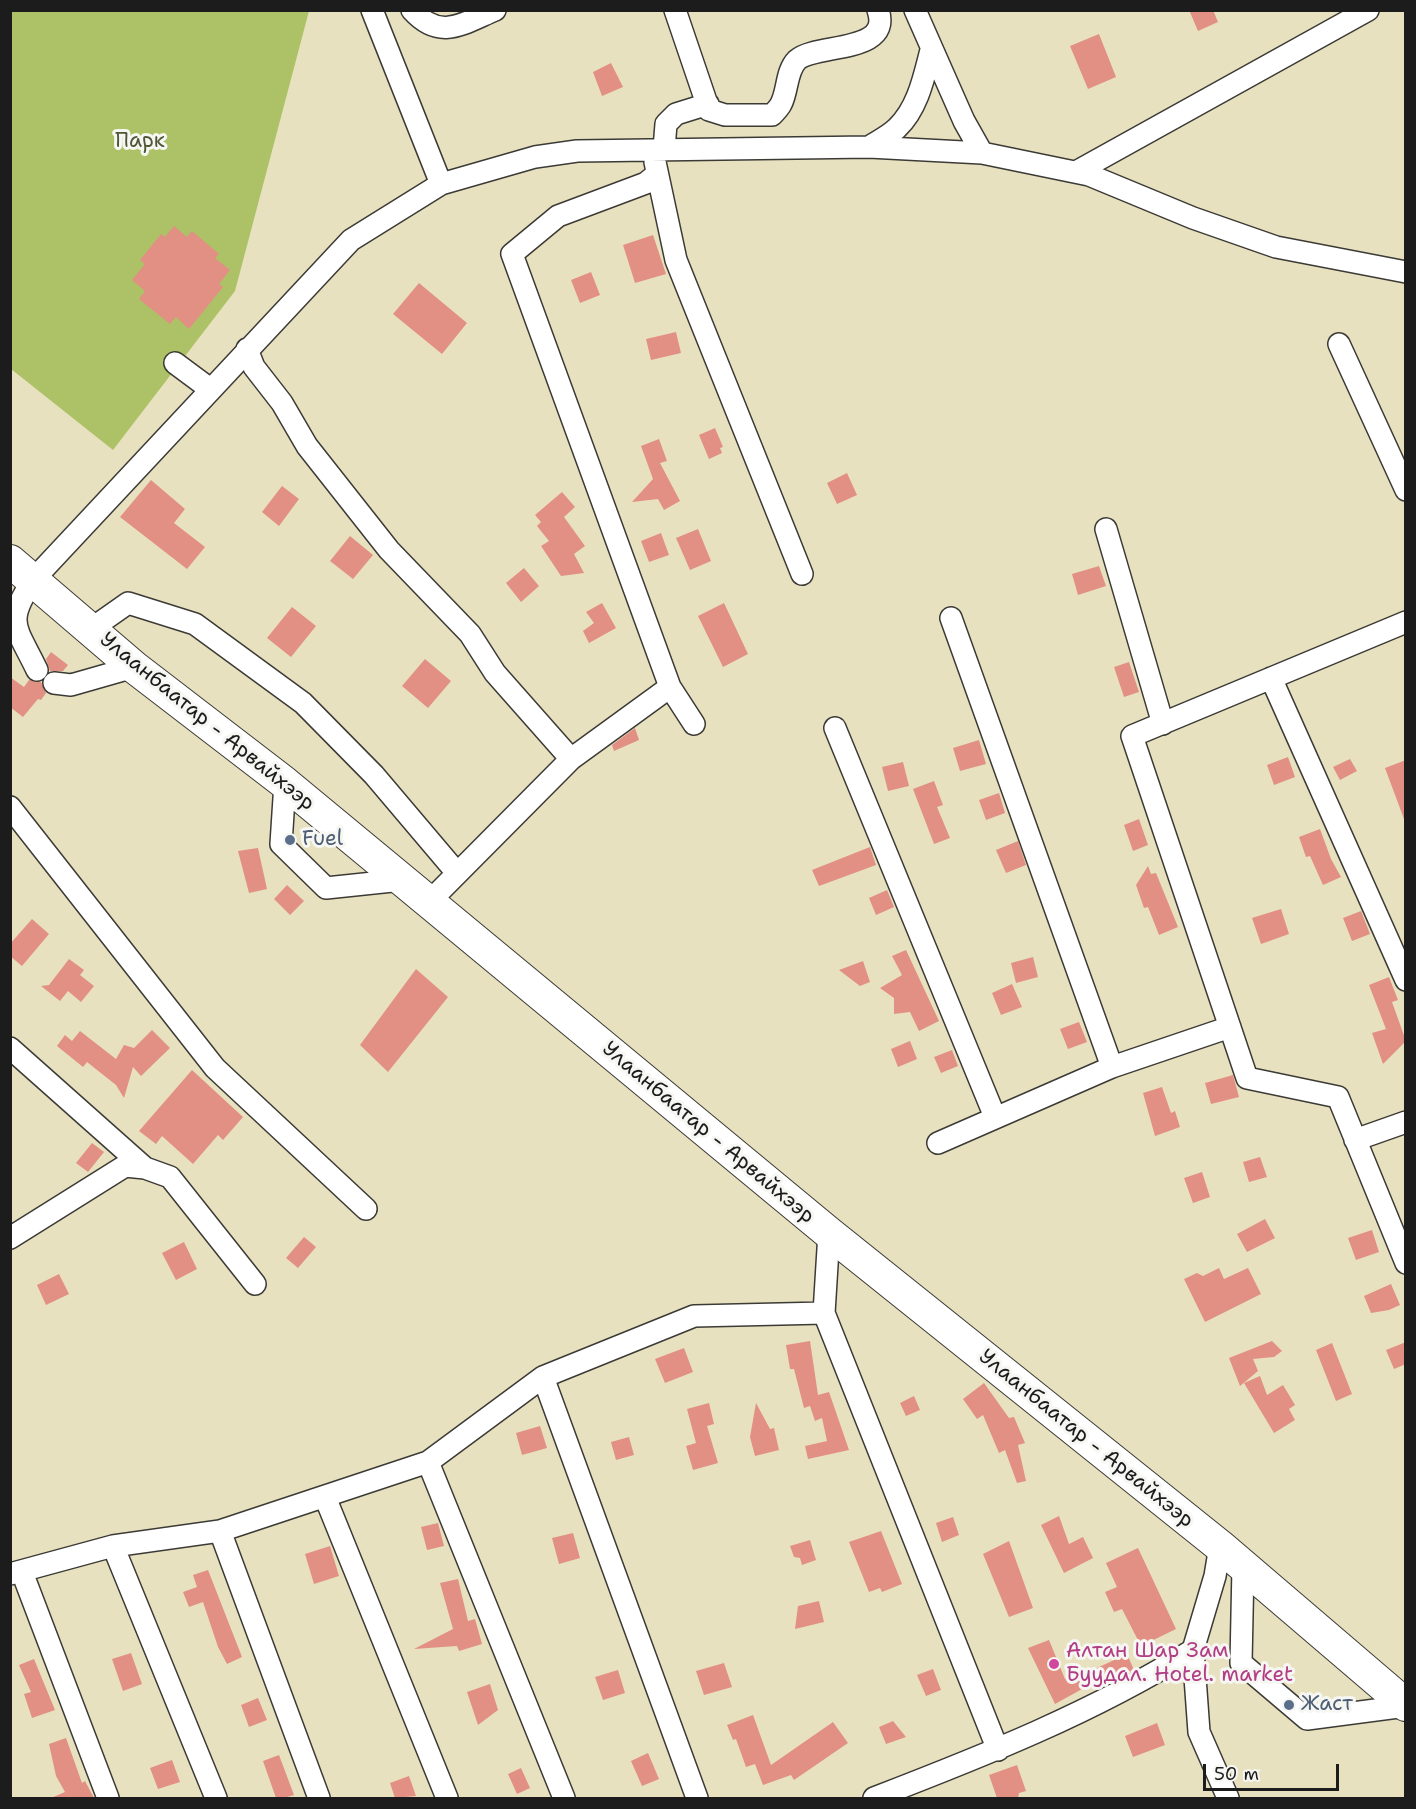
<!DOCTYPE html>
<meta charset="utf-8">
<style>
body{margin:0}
#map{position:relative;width:1416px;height:1809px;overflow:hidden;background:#e8e1c0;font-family:"Shantell Sans",sans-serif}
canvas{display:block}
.frame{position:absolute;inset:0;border:12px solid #1c1c1c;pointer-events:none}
.scale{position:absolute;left:1203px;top:1764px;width:136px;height:27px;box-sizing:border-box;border:3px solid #1c1c1c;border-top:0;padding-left:8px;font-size:18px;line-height:21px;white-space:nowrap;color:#1c1c1c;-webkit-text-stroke:4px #f6f6f2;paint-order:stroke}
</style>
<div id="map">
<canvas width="1416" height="1809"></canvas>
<div class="frame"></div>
<div class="scale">50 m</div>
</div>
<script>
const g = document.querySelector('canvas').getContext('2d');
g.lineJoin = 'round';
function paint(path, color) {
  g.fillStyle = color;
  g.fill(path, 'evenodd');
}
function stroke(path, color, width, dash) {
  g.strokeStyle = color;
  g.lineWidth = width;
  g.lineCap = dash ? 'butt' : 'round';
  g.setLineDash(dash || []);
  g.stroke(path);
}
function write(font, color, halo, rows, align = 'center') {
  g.font = font + ' "Shantell Sans",sans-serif';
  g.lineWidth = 6;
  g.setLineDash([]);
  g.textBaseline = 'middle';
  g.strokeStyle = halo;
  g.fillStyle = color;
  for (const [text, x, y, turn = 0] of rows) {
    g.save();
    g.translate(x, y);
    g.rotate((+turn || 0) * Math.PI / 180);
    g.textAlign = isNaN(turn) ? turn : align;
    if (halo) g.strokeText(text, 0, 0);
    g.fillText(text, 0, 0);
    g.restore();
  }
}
paint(new Path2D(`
 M10,11H309L235,291L113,450L11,369Z`), '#adc266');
paint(new Path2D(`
 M1189,10H1213L1218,22L1198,31Z
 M1099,34L1116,77L1088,89L1070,46Z
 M611,63L623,87L602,96L593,72Z
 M174,226L187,237L192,231L219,254L215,258L230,270L219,284L223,287L189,329L176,317L170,324L139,299L145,291L132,280L145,264L140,260L161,234L165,237Z
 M653,235L666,274L635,283L623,245Z
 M591,272L600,295L580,303L571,280Z
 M419,283L467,323L442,354L393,314Z
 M676,332L681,353L651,360L646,339Z
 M715,428L723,447L720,448L722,453L709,459L699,435Z
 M659,439L667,461L660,463L680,501L664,510L658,499L632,502L653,479L641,446Z
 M847,473L857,495L837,504L827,483Z
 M151,480L185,509L174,523L205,547L187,569L120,517Z
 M282,486L299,499L279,526L262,512Z
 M562,492L575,507L564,517L585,546L574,554L584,573L561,576L541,546L549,541L537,526L541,522L535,515Z
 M698,529L711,561L690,570L676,538Z
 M661,533L669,555L649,562L641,541Z
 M350,536L373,555L353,579L330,561Z
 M1099,566L1106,586L1078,595L1072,574Z
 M524,568L539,586L521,602L506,583Z
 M602,603L616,628L589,643L583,631L594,623L586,612Z
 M724,603L748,654L723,667L698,616Z
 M292,607L316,626L291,657L267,638Z
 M51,652L68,665L63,671H50L46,659Z
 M425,659L451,681L428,708L402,686Z
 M1129,662L1139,692L1124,697L1114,667Z
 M10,677L24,687L29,680L41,682L46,693L41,700L38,699L23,717L10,707Z
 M635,728L639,740L614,751L612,745Z
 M979,740L986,764L960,771L953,748Z
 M1288,757L1295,777L1274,785L1267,765Z
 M1350,759L1357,771L1340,780L1333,767Z
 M1406,760V819H1404L1385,768Z
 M903,762L909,786L888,791L882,767Z
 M934,781L943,805L937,807L950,838L934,844L913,789Z
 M999,793L1005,813L986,820L979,800Z
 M1139,819L1148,845L1133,851L1124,825Z
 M1320,829L1331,859L1341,877L1323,885L1310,856L1306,857L1299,837Z
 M1018,841L1026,865L1006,873L996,850Z
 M870,847L876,865L819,886L812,870Z
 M258,848L267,889L249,893L238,851Z
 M1148,866L1151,874L1156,873L1178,927L1159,935L1148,907L1144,908L1136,885Z
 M287,885L304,901L290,915L274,899Z
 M887,890L894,907L876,915L869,898Z
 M1281,909L1289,934L1261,944L1252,918Z
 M1361,911L1370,934L1352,941L1343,918Z
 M32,919L49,934L22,966L10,956V944Z
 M906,950L939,1021L919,1031L910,1012L894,1014V998L880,988L902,975L892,956Z
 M1033,957L1038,977L1016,983L1011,963Z
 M69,959L84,970L80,975L94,986L81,1002L68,991L60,1001L41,986L49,985Z
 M863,961L870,982L860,986L839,970Z
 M416,969L448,997L388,1072L360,1045Z
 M1389,977L1398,1000L1392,1002L1406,1041L1383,1064L1372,1033L1386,1029L1369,985Z
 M1012,984L1022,1007L1001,1015L992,993Z
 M1079,1022L1087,1042L1068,1049L1060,1029Z
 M152,1030L170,1048L141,1076L133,1067L124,1098L116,1085L87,1062L83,1067L57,1046L65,1035L72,1041L80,1031L116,1059L124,1045L134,1048Z
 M910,1041L917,1059L898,1067L891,1049Z
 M952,1050L958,1066L941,1073L934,1057Z
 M192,1070L243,1117L223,1140L218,1135L193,1164L162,1136L156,1144L139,1131Z
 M1233,1075L1239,1097L1211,1104L1205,1083Z
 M1162,1087L1171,1113L1175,1111L1180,1127L1155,1136L1143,1093Z
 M92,1143L104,1152L88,1172L76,1163Z
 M1260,1157L1267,1177L1249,1182L1243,1162Z
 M1202,1172L1210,1197L1193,1203L1184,1178Z
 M1265,1219L1275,1238L1247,1252L1237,1234Z
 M1372,1230L1379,1252L1356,1260L1348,1238Z
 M304,1237L316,1247L298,1268L286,1258Z
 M184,1242L197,1269L176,1280L162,1253Z
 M1219,1268L1224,1279L1248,1268L1261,1294L1205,1322L1184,1279L1197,1273L1203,1276Z
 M59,1274L69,1294L46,1305L37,1285Z
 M1391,1284L1400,1305L1389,1310L1371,1313L1364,1296Z
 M810,1341L818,1395L829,1392L849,1450L808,1459L805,1446L827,1441L822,1418L815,1421L810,1406L804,1408L794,1369H790L786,1345Z
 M1272,1341L1282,1351L1274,1357L1253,1359L1258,1371L1240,1386L1229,1358Z
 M1406,1342V1364L1394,1369L1386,1350Z
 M1332,1343L1352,1394L1336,1401L1316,1350Z
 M684,1348L693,1372L665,1383L655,1359Z
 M1260,1376L1267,1395L1283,1385L1295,1405L1289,1409L1295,1420L1274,1433L1244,1383Z
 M984,1383L1009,1418L1014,1417L1025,1443L1018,1445L1026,1481L1017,1483L1005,1450L999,1453L983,1415L977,1419L963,1399Z
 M914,1396L920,1410L906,1416L900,1403Z
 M709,1403L714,1424L707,1426L718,1463L693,1470L686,1446L696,1443L687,1409Z
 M756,1403L770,1429L774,1428L779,1450L755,1456L750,1437Z
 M540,1426L547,1448L522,1455L516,1433Z
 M629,1437L634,1455L616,1460L611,1442Z
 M1059,1516L1069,1544L1083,1537L1093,1558L1064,1573L1041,1525Z
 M953,1517L959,1535L942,1542L936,1523Z
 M438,1523L444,1546L427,1550L421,1527Z
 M881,1531L902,1584L882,1592L880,1588L869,1592L849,1542Z
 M573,1533L580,1558L559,1564L552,1538Z
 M810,1540L816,1560L802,1565L800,1558L794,1557L790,1546Z
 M1009,1541L1033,1608L1009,1617L983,1554Z
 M330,1546L339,1576L314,1584L305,1554Z
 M1138,1548L1176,1629L1141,1646L1122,1609L1114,1612L1105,1592L1117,1587L1106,1563Z
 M208,1570L242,1657L227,1664L218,1647L203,1602L189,1607L183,1592L197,1587L193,1575Z
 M458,1579L468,1621L475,1619L482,1644L459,1651L457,1646L414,1649L453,1629L440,1583Z
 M819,1601L824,1622L795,1629L798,1606Z
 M1049,1640L1065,1679L1067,1678L1069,1681L1127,1654L1134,1670L1095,1687L1093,1683L1055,1704L1028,1648Z
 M131,1653L142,1684L123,1691L112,1659Z
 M34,1659L55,1710L32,1718L24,1694L31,1692L19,1665Z
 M724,1663L732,1687L704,1695L696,1671Z
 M933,1669L941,1690L926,1696L917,1675Z
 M618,1670L625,1693L603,1700L595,1677Z
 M490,1684L498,1710L478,1725L467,1692Z
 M258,1698L267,1720L249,1727L241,1705Z
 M753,1715L771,1765L833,1722L848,1743L794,1780L791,1775L763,1785L755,1764L746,1767L736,1739L733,1740L727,1725Z
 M893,1721L906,1737L886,1744L879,1727Z
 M1157,1723L1165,1745L1133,1757L1125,1736Z
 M66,1738L82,1783L85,1781L94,1798H51L65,1792L56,1776L49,1744Z
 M648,1753L659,1779L642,1786L631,1761Z
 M279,1755L294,1795L284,1798H276L263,1761Z
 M172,1760L180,1782L158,1789L150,1768Z
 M1017,1765L1026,1791L1019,1793L1018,1798H997L989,1775Z
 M521,1768L530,1788L517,1794L508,1774Z
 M409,1776L416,1796L395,1798L390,1783Z`), '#e28f84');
const minor = new Path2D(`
 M372,10L441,184
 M412,10C440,41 462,24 495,10
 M675,10L709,110L725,115H772C775,112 779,108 781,104C788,91 786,71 797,60C816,43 893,54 878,10
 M915,10L964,121L982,153
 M869,147C878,141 889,136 897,128C918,108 924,77 931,50
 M664,149L666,124L676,114L708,104
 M655,162L676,260L802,574
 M1076,172L1368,10
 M657,174L646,183L558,216L512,254L670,687L694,724
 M1339,344L1406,490
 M247,349L254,367L282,403L307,446L389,550L470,634L495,673L571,759
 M175,363L210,389
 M1106,529L1163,724
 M951,618L1112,1067
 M1406,622L1132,736L1247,1078L1338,1097L1406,1263
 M91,629L128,603L195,624L303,703L374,775L457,873
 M37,670C16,626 4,623 34,579L351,240L441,184L535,157L577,151L869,147L982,153L1089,175L1193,218L1276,247L1406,272
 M1271,678L1406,980
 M54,683L71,685L134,667
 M835,728L995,1117
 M285,783L281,844L326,888L402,880
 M10,807L215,1068L366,1209
 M429,902L571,759L670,687
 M10,1048L145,1168
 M1355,1140L1406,1122
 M938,1143L1112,1067L1230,1027
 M829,1233L824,1313L998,1750
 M10,1238L125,1166L145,1168L170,1177L255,1284
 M543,1377L697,1798
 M428,1462L564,1798
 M325,1497L447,1798
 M220,1531L319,1798
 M113,1546L216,1798
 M1220,1546L1215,1576L1193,1650L1199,1732L1228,1798
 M1243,1567L1241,1663L1307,1719L1406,1706
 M22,1572L108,1798
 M10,1574L113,1546L220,1531L428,1462L543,1377L694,1316L824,1313
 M874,1798C983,1756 1092,1713 1193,1650`);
const highway = new Path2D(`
 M10,561L134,667L285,783L829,1233L1220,1546L1406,1705`);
stroke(minor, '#3b3a35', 24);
stroke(highway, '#3b3a35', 34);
stroke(minor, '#fff', 21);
stroke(highway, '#fff', 32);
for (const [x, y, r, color] of [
 [290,840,6,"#5c6f8a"],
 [1054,1664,6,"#d1479c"],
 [1289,1705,6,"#5c6f8a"]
]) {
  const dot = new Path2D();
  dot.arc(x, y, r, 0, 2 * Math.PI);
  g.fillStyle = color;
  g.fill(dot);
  stroke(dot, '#f6f6f2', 2);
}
write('21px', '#4f5636', '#f6f6f2', [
 ["Парк",140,142]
]);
write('21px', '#1c1c1c', '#f6f6f2', [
 ["Улаанбаатар - Арвайхээр",207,722,39],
 ["Улаанбаатар - Арвайхээр",708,1133,40],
 ["Улаанбаатар - Арвайхээр",1086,1439,39]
]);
write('21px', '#4e5e75', '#f6f6f2', [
 ["Fuel",302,840],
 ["Жаст",1301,1705]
], 'left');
write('21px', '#b23c85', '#f6f6f2', [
 ["Алтан Шар Зам",1066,1652],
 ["Буудал. Hotel. market",1066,1676]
], 'left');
</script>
